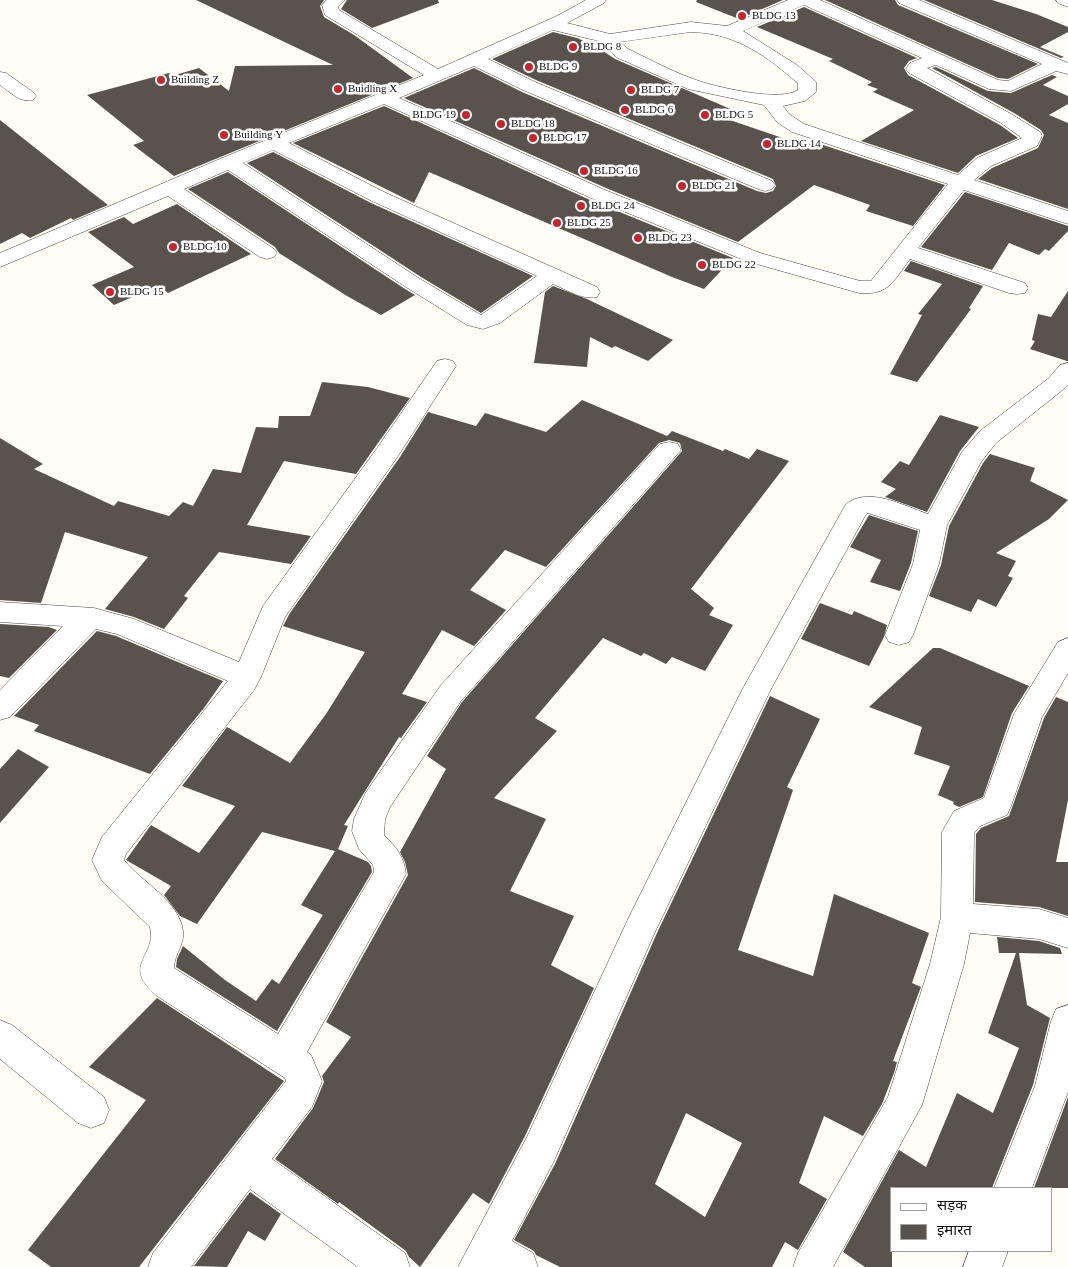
<!DOCTYPE html>
<meta charset="utf-8">
<style>
body{margin:0}
#map{position:relative;width:1068px;height:1267px;overflow:hidden;background:#fffdf5;font-family:Georgia,"Noto Sans Devanagari",serif}
canvas{display:block}
.legend{position:absolute;left:890px;top:1187px;width:162px;height:65px;box-sizing:border-box;background:#fff;border:1px solid #a0a0a0;margin:0;padding:6px 9px;list-style:none;font-size:15px;color:#111}
.legend li{display:flex;align-items:center;gap:10px;height:25px}
.legend b{width:25px;border:1px solid #a0a0a0}
</style>
<div id="map">
<canvas width="1068" height="1267"></canvas>
<ul class="legend">
<li><b style="height:6px;background:#fff"></b>सड़क</li>
<li><b style="height:14px;background:#5a524d"></b>इमारत</li>
</ul>
</div>
<script>
const g = document.querySelector('canvas').getContext('2d');
g.lineJoin = 'round';
function paint(path, color) {
  g.fillStyle = color;
  g.fill(path, 'evenodd');
}
function stroke(path, color, width, dash) {
  g.strokeStyle = color;
  g.lineWidth = width;
  g.lineCap = dash ? 'butt' : 'round';
  g.setLineDash(dash || []);
  g.stroke(path);
}
function write(font, color, halo, rows, align = 'center') {
  g.font = font + ' Georgia,serif';
  g.lineWidth = 5;
  g.setLineDash([]);
  g.textBaseline = 'middle';
  g.strokeStyle = halo;
  g.fillStyle = color;
  for (const [text, x, y, turn = 0] of rows) {
    g.save();
    g.translate(x, y);
    g.rotate((+turn || 0) * Math.PI / 180);
    g.textAlign = isNaN(turn) ? turn : align;
    if (halo) g.strokeText(text, 0, 0);
    g.fillText(text, 0, 0);
    g.restore();
  }
}
paint(new Path2D(`
 M196,0H324L320,6L324,17L354,35L413,78L174,176L133,145L144,141L87,95L169,73L172,76L199,68L229,91L235,66L333,65Z
 M347,0H438L439,3L372,28L341,9Z
 M697,0H783L739,19L696,2Z
 M825,0H895L898,5L1038,64L1008,79L998,78Z
 M924,0H992L1036,14L1068,27V32L1040,47L1064,57L1061,58Z
 M804,7L917,58L909,61L904,68L908,75L1000,125L1018,138L976,156L958,173L861,141L914,110L873,92L878,89L867,85L872,82L829,61L833,59L757,27Z
 M553,32L577,38L605,50L603,51L615,59L735,111L724,118L806,146L811,141L945,185L913,226L866,211L870,205L814,185L738,242L606,188L404,98L474,68L522,92L757,191L766,193L773,191L776,186L773,179L536,80L492,59Z
 M936,67L988,91L1011,93L1052,75L1057,77L1043,85L1068,96V104L1049,115L1068,123V209L978,179L992,168L1038,148L1044,135L1041,130L1014,113L932,68Z
 M384,106L590,200L733,258L704,289L672,277L429,172L414,203L293,143Z
 M0,120L77,181L108,205L73,220L71,218L30,238L22,233L0,244Z
 M273,152L371,203L533,276L481,313L421,277L247,163Z
 M228,172L405,289L415,295L381,315L347,296L279,253L275,247L188,189Z
 M965,192L1068,226V231L1049,251L1045,249L1039,255L1009,243L992,270L921,247Z
 M177,204L251,254L168,293L158,286L114,305L92,285L134,267L88,232L124,217L133,224Z
 M911,261L983,286L969,308L971,309L917,382L890,374L922,315L918,314L942,284L904,271Z
 M553,286L587,299L673,340L648,361L615,346L612,348L590,337L587,367L534,363L545,292Z
 M1068,291V361H1067L1030,349L1035,341L1032,340L1038,314L1051,317Z
 M322,382L368,387L410,398L356,474L284,461L247,525L311,536L291,564L219,552L184,596L188,598L164,629L134,617L105,609L148,557L65,532L41,603L0,600V438L43,464L34,469L114,506L118,501L169,516L183,502L193,506L213,469L241,473L256,427L278,428L279,416H310Z
 M582,400L667,436L672,431L723,451L725,449L749,459L757,449L789,461L691,589L714,608L709,615L733,625L705,671L672,657L666,664L644,653L641,656L603,638L535,718L557,731L494,798L546,819L510,891L574,916L551,965L594,988L525,1136L489,1204L473,1193L420,1267L409,1257L406,1251L339,1202L338,1204L275,1159L313,1108L324,1082L322,1076L351,1037L326,1022L408,875L405,862L400,852L446,769L427,756L462,702L682,451L680,443L669,440L659,443L546,567L505,550L470,590L506,610L474,646L442,630L402,694L427,702L401,738L399,737L344,825L348,826L338,849L368,862L371,866L372,872L277,1031L176,967L177,959L183,946L225,980L256,1001L272,979L279,984L323,915L301,905L335,851L262,832L197,924L180,916L164,895L171,886L126,860L151,825L199,853L235,806L182,786L227,727L290,763L326,714L365,652L283,626L290,613L400,457L428,412L476,426L485,413L546,432Z
 M940,415L979,427L960,451L927,512L885,497L896,489L881,482L900,461L909,465Z
 M990,454L1035,468L1030,481L1068,500L1049,519L996,553L1016,561L1008,576L1013,578L996,607L978,599L971,612L929,596L941,565L949,526L983,463Z
 M869,515L918,531L911,563L900,591L870,582L881,560L850,547Z
 M820,603L852,615L854,611L887,625L884,637L869,666L801,639Z
 M0,624L49,627L57,630L9,678L0,676Z
 M97,631L116,636L223,681L204,708L150,774L34,731L39,725L14,716Z
 M933,648H940L1029,686L1012,713L983,797L959,807L953,804L954,802L938,795L950,766L914,754L922,727L869,707Z
 M770,696L820,719L787,787L793,790L738,950L813,976L834,894L929,933L912,983L921,987L893,1061L897,1062L894,1073L882,1104L863,1136L824,1116L799,1183L827,1199L798,1250L785,1242L772,1267H560L536,1255L534,1251L514,1240L555,1164L657,933ZM686,1113L742,1143L705,1217L655,1184Z
 M1056,697L1068,702V800L1056,862H1068V916L1039,907L975,902L976,834L981,828L1009,816L1044,718Z
 M18,749L49,767L0,823V769Z
 M997,937L1039,941L1060,948L1062,954L1019,953L1027,1005L1050,1018L1033,1085L992,1188H892V1267H865L843,1252L899,1150L926,1167L957,1093L993,1113L1019,1048L988,1033L1016,953H999Z
 M157,998L284,1081L139,1267H51L28,1250L146,1100L89,1067Z
 M1068,1097V1188H1034Z
 M250,1192L281,1214L265,1241L248,1231L227,1267L194,1266Z`), '#5a524d');
const street = new Path2D(`
 M327,0H345L338,7L339,10L438,69L557,16L586,0H606L604,3L567,23L610,34L691,22L727,26L788,0H820L998,80L1008,81L1042,64L899,3L897,0H919L1068,63V74L1056,71L1011,91L989,89L936,65L927,68L1013,115L1040,132L1042,136L1037,146L991,166L974,180L1068,211V224L964,190L918,248L1025,283L1028,288L1025,293L1017,294L1009,293L910,259C894,280 889,296 859,293L746,261L591,198L384,104L289,143L386,193L597,287L600,292L597,297C582,300 567,290 553,284L500,323L483,329L467,325L406,287L228,170L184,189L274,249L277,253L274,257L267,259L260,257L168,196L0,267V253L222,158L424,75L325,15L322,5ZM804,5L922,58L910,63L906,69L909,73L1001,123L1022,138L977,158L958,175L804,124L789,114L783,106L805,101L816,92V82L797,65L743,31ZM553,30L603,42L616,57L688,89L764,105L777,122L792,132L948,184L871,281H860L760,253L605,190L399,98L474,66L523,90L758,189L765,191L772,189L775,185L772,181L535,82L488,59ZM691,32C733,33 761,52 793,79L798,83V90C780,102 721,88 699,81C675,73 651,60 628,49L620,42ZM273,150L372,201L537,276L481,315L420,279L243,163Z
 M1056,0H1068V7L1058,3Z
 M0,72L6,73L33,92L36,96L33,100C20,103 10,92 0,85Z
 M445,359L453,361L456,366L398,456L285,617L261,677L254,690L126,854L124,860C141,882 179,900 183,931C185,944 174,955 174,968L278,1034L374,872L373,865L359,849L352,831L354,819L366,792L441,685L660,444L669,442L678,444L681,450L461,701L390,807L385,819L384,835C396,847 404,856 406,874L307,1052L311,1055L322,1081L312,1107L272,1159L405,1253L410,1267H358L250,1189L191,1267H148L153,1253L286,1081L285,1078L157,996C120,964 157,958 150,927L102,881L92,860L102,837L228,681L117,634L96,629L10,717L0,720V690L63,626L0,622V602L94,608L134,619L239,662L263,606L380,444L437,361Z
 M1068,363V385L1065,388L996,443L981,462L947,525L939,564L913,635L909,642L899,645L889,642L885,635L913,564L920,530L868,513L865,516L770,691L655,932L553,1163L512,1241L533,1253L538,1267H458L527,1137L629,917L742,690L846,504C869,486 904,506 928,514L962,452L980,431L1049,378L1060,365Z
 M1068,638V673L1042,717L1011,806L1007,815L980,826L974,833L973,904L1039,909L1068,918V948L1039,939L970,933L964,964L922,1105L833,1267H793L798,1253L888,1097L930,964L941,917L942,832L954,811L984,798L1014,714L1058,642Z
 M1068,1005V1092L1032,1188H994L1035,1086L1051,1021L1056,1009Z
 M0,1020L12,1025L104,1097L109,1110L104,1123L91,1128L78,1123L0,1059Z
 M969,1251H1008L1002,1267H963Z`);
stroke(street, '#444', 1);
paint(street, '#fff');
for (const [x, y, r, color] of [
 [742,16,5,"#c4262e"],
 [573,47,5,"#c4262e"],
 [529,67,5,"#c4262e"],
 [161,80,5,"#c4262e"],
 [338,89,5,"#c4262e"],
 [631,90,5,"#c4262e"],
 [625,110,5,"#c4262e"],
 [466,115,5,"#c4262e"],
 [705,115,5,"#c4262e"],
 [501,124,5,"#c4262e"],
 [224,135,5,"#c4262e"],
 [533,138,5,"#c4262e"],
 [767,144,5,"#c4262e"],
 [584,171,5,"#c4262e"],
 [682,186,5,"#c4262e"],
 [581,206,5,"#c4262e"],
 [557,223,5,"#c4262e"],
 [638,238,5,"#c4262e"],
 [173,247,5,"#c4262e"],
 [702,265,5,"#c4262e"],
 [110,292,5,"#c4262e"]
]) {
  const dot = new Path2D();
  dot.arc(x, y, r, 0, 2 * Math.PI);
  g.fillStyle = color;
  g.fill(dot);
  stroke(dot, '#fff', 2);
}
write('11px', '#111', '#fff', [
 ["BLDG 13",752,16],
 ["BLDG 8",583,47],
 ["BLDG 9",539,67],
 ["Building Z",171,80],
 ["Buidling X",348,89],
 ["BLDG 7",641,90],
 ["BLDG 6",635,110],
 ["BLDG 19",456,115,"right"],
 ["BLDG 5",715,115],
 ["BLDG 18",511,124],
 ["Building Y",234,135],
 ["BLDG 17",543,138],
 ["BLDG 14",777,144],
 ["BLDG 16",594,171],
 ["BLDG 21",692,186],
 ["BLDG 24",591,206],
 ["BLDG 25",567,223],
 ["BLDG 23",648,238],
 ["BLDG 10",183,247],
 ["BLDG 22",712,265],
 ["BLDG 15",120,292]
], 'left');
</script>
